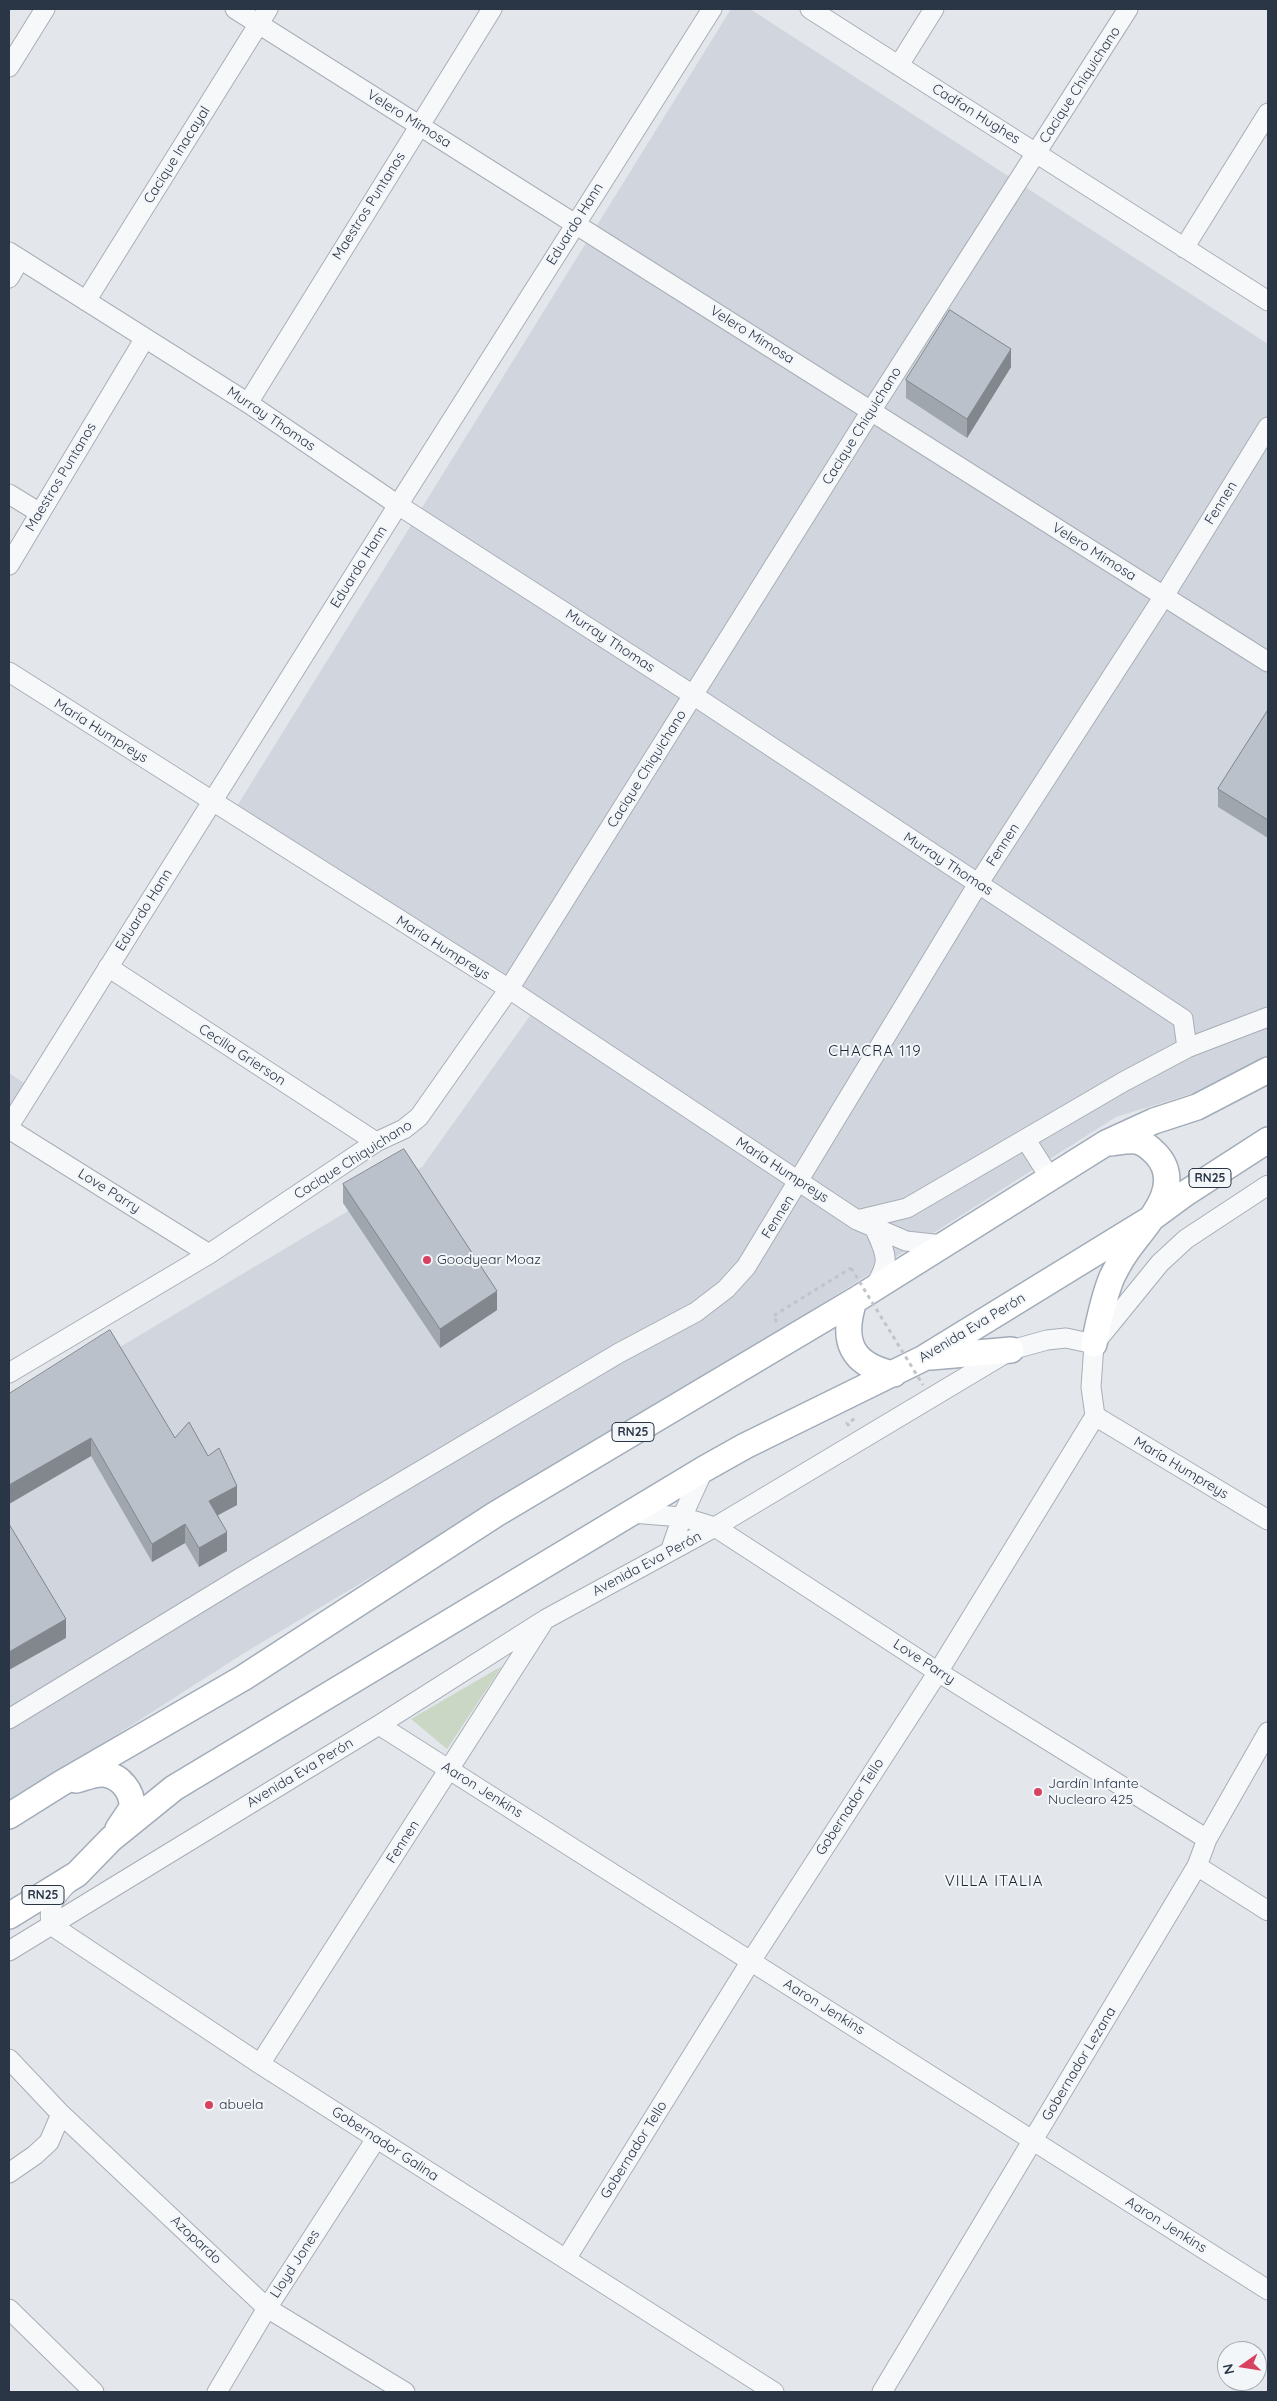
<!DOCTYPE html>
<meta charset="utf-8">
<style>
body{margin:0}
#map{position:relative;width:1277px;height:2401px;overflow:hidden;background:#e3e7ec;font-family:Quicksand,sans-serif}
canvas{display:block}
.frame{position:absolute;inset:0;border:10px solid #2a3546;pointer-events:none}
.north{position:absolute;left:1217px;top:2341px;width:50px;height:50px;box-sizing:border-box;background:#f3f6f9;border:1px solid #a3a9b1;border-radius:50%;rotate:257deg;font-size:14px;font-weight:700;line-height:20px;text-align:center;color:#2a3546}
.north::after{content:'';display:block;margin:auto;width:18px;height:22px;background:#d74261;clip-path:polygon(50% 0,100% 100%,50% 72%,0 100%)}
</style>
<div id="map">
<canvas width="1277" height="2401"></canvas>
<div class="frame"></div>
<div class="north">N</div>
</div>
<script>
const g = document.querySelector('canvas').getContext('2d');
g.lineJoin = 'round';
function paint(path, color) {
  g.fillStyle = color;
  g.fill(path, 'evenodd');
}
function stroke(path, color, width, dash) {
  g.strokeStyle = color;
  g.lineWidth = width;
  g.lineCap = dash ? 'butt' : 'round';
  g.setLineDash(dash || []);
  g.stroke(path);
}
function write(font, color, halo, rows, align = 'center') {
  g.font = font + ' Quicksand,sans-serif';
  g.lineWidth = 4;
  g.setLineDash([]);
  g.textBaseline = 'middle';
  g.strokeStyle = halo;
  g.fillStyle = color;
  for (const [text, x, y, turn = 0] of rows) {
    g.save();
    g.translate(x, y);
    g.rotate((+turn || 0) * Math.PI / 180);
    g.textAlign = isNaN(turn) ? turn : align;
    if (halo) g.strokeText(text, 0, 0);
    g.fillText(text, 0, 0);
    g.restore();
  }
}
paint(new Path2D(`
 M731,9H750L1268,344V1070L1116,1117L743,1354L241,1655L9,1804V1413L422,1167L537,1006L237,806Z
 M9,1073L39,1093L9,1140Z`), '#d1d6de');
paint(new Path2D(`
 M502,1666L447,1749L411,1719Z`), '#cad7c4');
const minor = new Path2D(`
 M235,9L1268,662
 M810,9L1268,301
 M899,65L934,9
 M9,67L45,9
 M1184,248L1268,113
 M9,252L248,403L398,505L693,695L1183,1019L1187,1048
 M9,278L20,259
 M86,301L268,9
 M248,403L492,9
 M9,494L40,513
 M9,565L145,338
 M9,672L509,989L857,1220L906,1241L943,1245
 M108,967L376,1142
 M9,1126L398,505L712,9
 M9,1129L209,1254
 M1026,1140L1050,1178
 M857,1220L907,1208L1123,1082L1187,1048L1268,1017
 M875,1229C886,1255 891,1260 875,1286
 M9,1373L209,1254L376,1142L404,1129L419,1117L509,989L871,411L1128,9
 M1095,1416L1268,1520
 M631,1513L682,1517L715,1527L938,1672L1207,1839
 M671,1549L682,1517L704,1469
 M9,1719L240,1578L619,1353L696,1312L726,1289L746,1267L978,884L1164,596L1268,427
 M379,1725L1268,2290
 M1197,1866L1268,1911
 M67,1884C54,1898 48,1905 51,1925L260,2064L774,2392
 M9,1951L379,1725L546,1619L715,1527L1011,1350L1047,1340L1066,1338L1094,1344L1160,1263L1186,1239L1268,1185
 M9,2059L61,2114L267,2308L405,2392
 M260,2064L542,1624
 M9,2173L35,2155L49,2142L61,2114
 M566,2259L751,1961L938,1672L1095,1416L1091,1387L1094,1344
 M9,2309L94,2392
 M217,2392L267,2308L376,2139
 M882,2392L1197,1866L1207,1839L1268,1732`);
const major = new Path2D(`
 M854,1301C841,1341 851,1365 894,1374
 M1094,1344C1099,1322 1103,1298 1112,1277C1116,1269 1120,1261 1125,1254C1143,1227 1187,1187 1156,1154C1140,1137 1133,1140 1111,1143
 M931,1357L1011,1350
 M76,1780C84,1778 95,1773 104,1774C121,1776 133,1792 132,1808L118,1829
 M9,1816L60,1784L243,1678L496,1514L854,1301L1106,1143L1154,1121L1197,1107L1268,1070
 M9,1916L77,1874L111,1839L174,1788L704,1469L745,1446L924,1358L1152,1218L1186,1193L1268,1140`);
stroke(minor, '#a8aeb7', 21);
stroke(major, '#a2acb9', 28);
stroke(new Path2D(`
 M777,1322L773,1316L851,1268
 M849,1426L847,1423L856,1418`), '#c1c5cb', 3, [4, 4]);
stroke(minor, '#f6f8fa', 19);
stroke(major, '#fff', 25);
stroke(new Path2D(`
 M851,1268L923,1385`), '#c1c5cb', 3, [4, 4]);
paint(new Path2D(`
 M1011,367L967,438L906,398V380Z
 M1268,710V838L1218,807V789Z
 M343,1184L497,1310L440,1348L343,1203Z
 M9,1394L175,1438L208,1456L237,1505L218,1515L227,1551L199,1567L185,1543L152,1562L91,1456L9,1504Z`), '#a0a6ae');
paint(new Path2D(`
 M1011,349V367L967,438V419Z
 M497,1291V1310L440,1348V1329Z
 M91,1438V1456L9,1504V1485Z
 M237,1486V1505L209,1520V1501Z
 M185,1524V1543L152,1562V1544Z
 M227,1532V1551L199,1567V1548Z
 M66,1619V1638L9,1670V1652Z`), '#82878d');
const building = new Path2D(`
 M950,310L1011,349L967,419L906,380Z
 M1268,710V820L1218,789Z
 M404,1149L497,1291L440,1329L343,1184Z
 M110,1330L175,1438L189,1422L208,1456L219,1448L237,1486L209,1501L227,1532L199,1548L185,1524L152,1544L91,1438L9,1485V1394Z
 M9,1524L66,1619L9,1652Z`);
paint(building, '#bac1ca');
stroke(building, '#82878d', 1);
for (const [x, y, r, color] of [
 [427,1260,5,"#d74261"],
 [1038,1792,5,"#d74261"],
 [209,2105,5,"#d74261"]
]) {
  const dot = new Path2D();
  dot.arc(x, y, r, 0, 2 * Math.PI);
  g.fillStyle = color;
  g.fill(dot);
  stroke(dot, '#f3f6f9', 2);
}
for (const [x, y, w] of [
 [1210,1178,42],
 [633,1432,42],
 [43,1895,42]
]) {
  const box = new Path2D();
  box.roundRect(x - w / 2, y - 9.5, w, 19, 4);
  g.fillStyle = '#f3f6f9';
  g.fill(box);
  stroke(box, '#2a3546', 1);
}
write('bold 12px', '#2a3546', null, [
 ["RN25",1210,1178],
 ["RN25",633,1432],
 ["RN25",43,1895]
]);
write('14px', '#2a3546', '#f3f6f9', [
 ["Cacique Chiquichano",1080,85,-57],
 ["Cadfan Hughes",976,114,32],
 ["Velero Mimosa",409,119,32],
 ["Cacique Inacayal",177,155,-58],
 ["Maestros Puntanos",369,206,-58],
 ["Eduardo Hann",575,224,-58],
 ["Velero Mimosa",752,335,32],
 ["Murray Thomas",271,419,34],
 ["Cacique Chiquichano",862,426,-58],
 ["Maestros Puntanos",61,477,-59],
 ["Fennen",1221,503,-58],
 ["Velero Mimosa",1094,552,32],
 ["Eduardo Hann",359,567,-58],
 ["Murray Thomas",610,641,33],
 ["María Humpreys",101,731,32],
 ["Cacique Chiquichano",647,769,-58],
 ["Fennen",1003,845,-57],
 ["Murray Thomas",948,864,33],
 ["Eduardo Hann",144,910,-58],
 ["María Humpreys",443,948,32],
 ["Cecilia Grierson",242,1055,33],
 ["Cacique Chiquichano",353,1160,-32],
 ["María Humpreys",782,1170,33],
 ["Love Parry",109,1191,32],
 ["Fennen",778,1217,-58],
 ["Avenida Eva Perón",972,1328,-31],
 ["María Humpreys",1181,1468,31],
 ["Avenida Eva Perón",647,1564,-28],
 ["Love Parry",924,1662,33],
 ["Avenida Eva Perón",300,1773,-31],
 ["Aaron Jenkins",482,1790,32],
 ["Gobernador Tello",850,1807,-57],
 ["Fennen",403,1842,-57],
 ["Aaron Jenkins",824,2007,32],
 ["Gobernador Lezana",1079,2064,-59],
 ["Gobernador Galina",385,2144,33],
 ["Gobernador Tello",634,2150,-58],
 ["Aaron Jenkins",1166,2225,32],
 ["Azopardo",196,2240,43],
 ["Lloyd Jones",295,2264,-57]
]);
write('14px', '#2a3546', '#f3f6f9', [
 ["Goodyear Moaz",437,1260],
 ["Jardín Infante",1048,1784],
 ["Nuclearo 425",1048,1800],
 ["abuela",219,2105]
], 'left');
g.letterSpacing = '1px';
write('15px', '#1c2637', '#f3f6f9', [
 ["CHACRA 119",875,1051],
 ["VILLA ITALIA",994,1881]
]);
g.letterSpacing = '0px';
</script>
